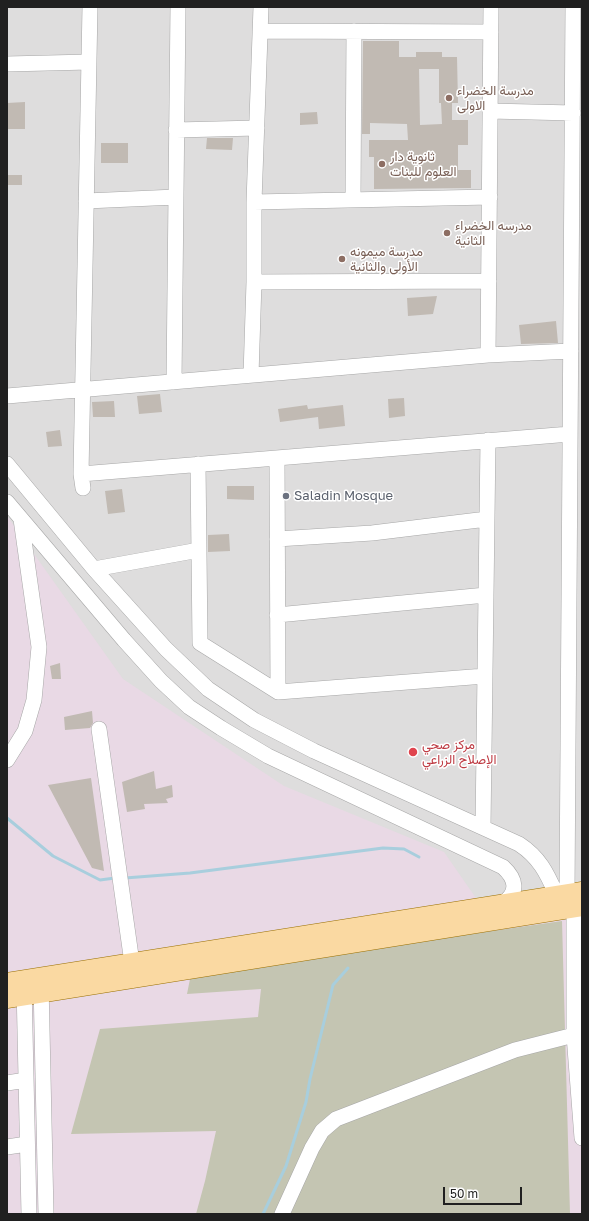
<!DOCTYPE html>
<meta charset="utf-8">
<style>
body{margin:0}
#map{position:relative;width:589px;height:1221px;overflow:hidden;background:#f1eee7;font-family:"Golos Text",sans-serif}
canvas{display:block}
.frame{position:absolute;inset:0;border:8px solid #202020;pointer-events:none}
.scale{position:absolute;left:443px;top:1187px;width:79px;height:18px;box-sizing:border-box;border:2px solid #202020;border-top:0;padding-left:5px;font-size:12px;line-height:14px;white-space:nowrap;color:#202020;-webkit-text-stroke:3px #fff;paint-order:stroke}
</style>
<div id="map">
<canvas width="589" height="1221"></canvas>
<div class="frame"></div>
<div class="scale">50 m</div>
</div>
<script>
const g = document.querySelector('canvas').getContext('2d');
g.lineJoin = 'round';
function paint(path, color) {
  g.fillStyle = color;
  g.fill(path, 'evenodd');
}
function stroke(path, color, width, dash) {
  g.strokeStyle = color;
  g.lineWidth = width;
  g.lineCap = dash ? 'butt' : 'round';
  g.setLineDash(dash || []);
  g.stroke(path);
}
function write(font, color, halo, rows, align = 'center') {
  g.font = font + ' "Golos Text",Vazirmatn,sans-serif';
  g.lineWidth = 3;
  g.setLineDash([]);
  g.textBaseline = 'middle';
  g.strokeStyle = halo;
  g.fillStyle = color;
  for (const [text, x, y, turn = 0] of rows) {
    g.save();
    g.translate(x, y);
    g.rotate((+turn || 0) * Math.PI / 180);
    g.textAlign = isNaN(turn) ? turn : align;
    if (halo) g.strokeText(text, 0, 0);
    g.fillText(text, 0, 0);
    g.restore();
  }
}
paint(new Path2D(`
 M7,7H582V1214H7Z`), '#dedddd');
paint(new Path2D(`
 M7,516L123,679L284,786L444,852L494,924L582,912V1214H7Z`), '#e9d9e5');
paint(new Path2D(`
 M562,921L570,1214H196L205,1181L216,1131L71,1134L100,1029L258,1017L261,989L187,994L191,974Z`), '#c4c5b2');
stroke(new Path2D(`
 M7,818L53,856L100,880L115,878
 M125,878L190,873L383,848L404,849L419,857
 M263,1214L286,1166L306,1102L310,1079L333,985L348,968`), '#a8cedd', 3);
paint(new Path2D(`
 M363,41H399V57H416V52H442V57H457L458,103H452V120H468V145H458V170H471V188L374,189V157H369V140H408L407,124L370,123V134H362ZM419,69H439V103H441L442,124L420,125Z
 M25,102V129H7V103Z
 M317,112L318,124L300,125V113Z
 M207,138H233L232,150L206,149Z
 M101,143H128V163H101Z
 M7,175H22V185H7Z
 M437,296L433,314L408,316L407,298Z
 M556,321L558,343L521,344L519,325Z
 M160,394L162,412L139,414L137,396Z
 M404,398L405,416L389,418L388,399Z
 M114,401L115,417H93L92,402Z
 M307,405L308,409L343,405L345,426L319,429L318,417L280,422L278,409Z
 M60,430L62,446L48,447L46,432Z
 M227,486H254V500L227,499Z
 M122,489L125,512L108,514L105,491Z
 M229,534L230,551L208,552V535Z
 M60,663L61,679H52L50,666Z
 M92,711L93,723L90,728L65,730L64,717Z
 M154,771L156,789L172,785L173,797L166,799L168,803L144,804L145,809L127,812L122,782Z
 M91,778L104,871L92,868L48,785Z`), '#c1bab3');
const minor = new Path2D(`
 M260,31L491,32
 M7,64L89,62
 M490,111L573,113
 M176,130L257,128
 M353,200L354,31
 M86,201L176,197
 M254,202L490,197
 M254,282L489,281
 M488,355L491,7
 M251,375L254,282V202L261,7
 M174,382L178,7
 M7,396L488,355L571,351
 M277,458L278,692
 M7,464L94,569L166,649L208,689L254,720L314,751L519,844C539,857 547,873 556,894
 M198,464L200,643L278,692L485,676
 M81,474L570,434
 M83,488L81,474L90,7
 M7,502L124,640L161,681L189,707L221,728L268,756L503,867C516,879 519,892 503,903
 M277,539L372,533L487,519
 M94,569L199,550
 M277,615L486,595
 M99,729L132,963
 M7,760L25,731L34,700L39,647L21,519
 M483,827L488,440
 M567,893L573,7
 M574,908V1035L582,1138
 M41,983L46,1214
 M24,985L29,1214
 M7,1083L26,1080
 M7,1147L27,1144
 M282,1214L312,1148L322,1131L336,1119L515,1050L574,1035L582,1034`);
const major = new Path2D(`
 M7,982L582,891
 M7,999L582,907`);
stroke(minor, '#a7a7a7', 16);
stroke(major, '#9a7003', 19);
stroke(minor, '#fff', 15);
stroke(major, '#fad9a2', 18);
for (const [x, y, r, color] of [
 [449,98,4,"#8d6e63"],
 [382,164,4,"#8d6e63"],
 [447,233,4,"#8d6e63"],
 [342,259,4,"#8d6e63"],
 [286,496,4,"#6b7280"],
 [413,752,5,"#e0444e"]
]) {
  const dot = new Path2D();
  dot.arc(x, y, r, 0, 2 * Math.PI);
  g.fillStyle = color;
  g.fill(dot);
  stroke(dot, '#fff', 1.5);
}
write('13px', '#785e54', '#fff', [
 ["مدرسة الخضراء",457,91],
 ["الاولى",457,106],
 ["ثانوية دار",390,157],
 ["العلوم للبنات",390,172],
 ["مدرسه الخضراء",455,226],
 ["الثانية",455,241],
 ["مدرسة ميمونه",350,252],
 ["الأولى والثانية",350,267]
], 'left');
write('13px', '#5b616d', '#fff', [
 ["Saladin Mosque",294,496]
], 'left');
write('13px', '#be3a42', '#fff', [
 ["مركز صحي",422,745],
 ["الإصلاح الزراعي",422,760]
], 'left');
</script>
